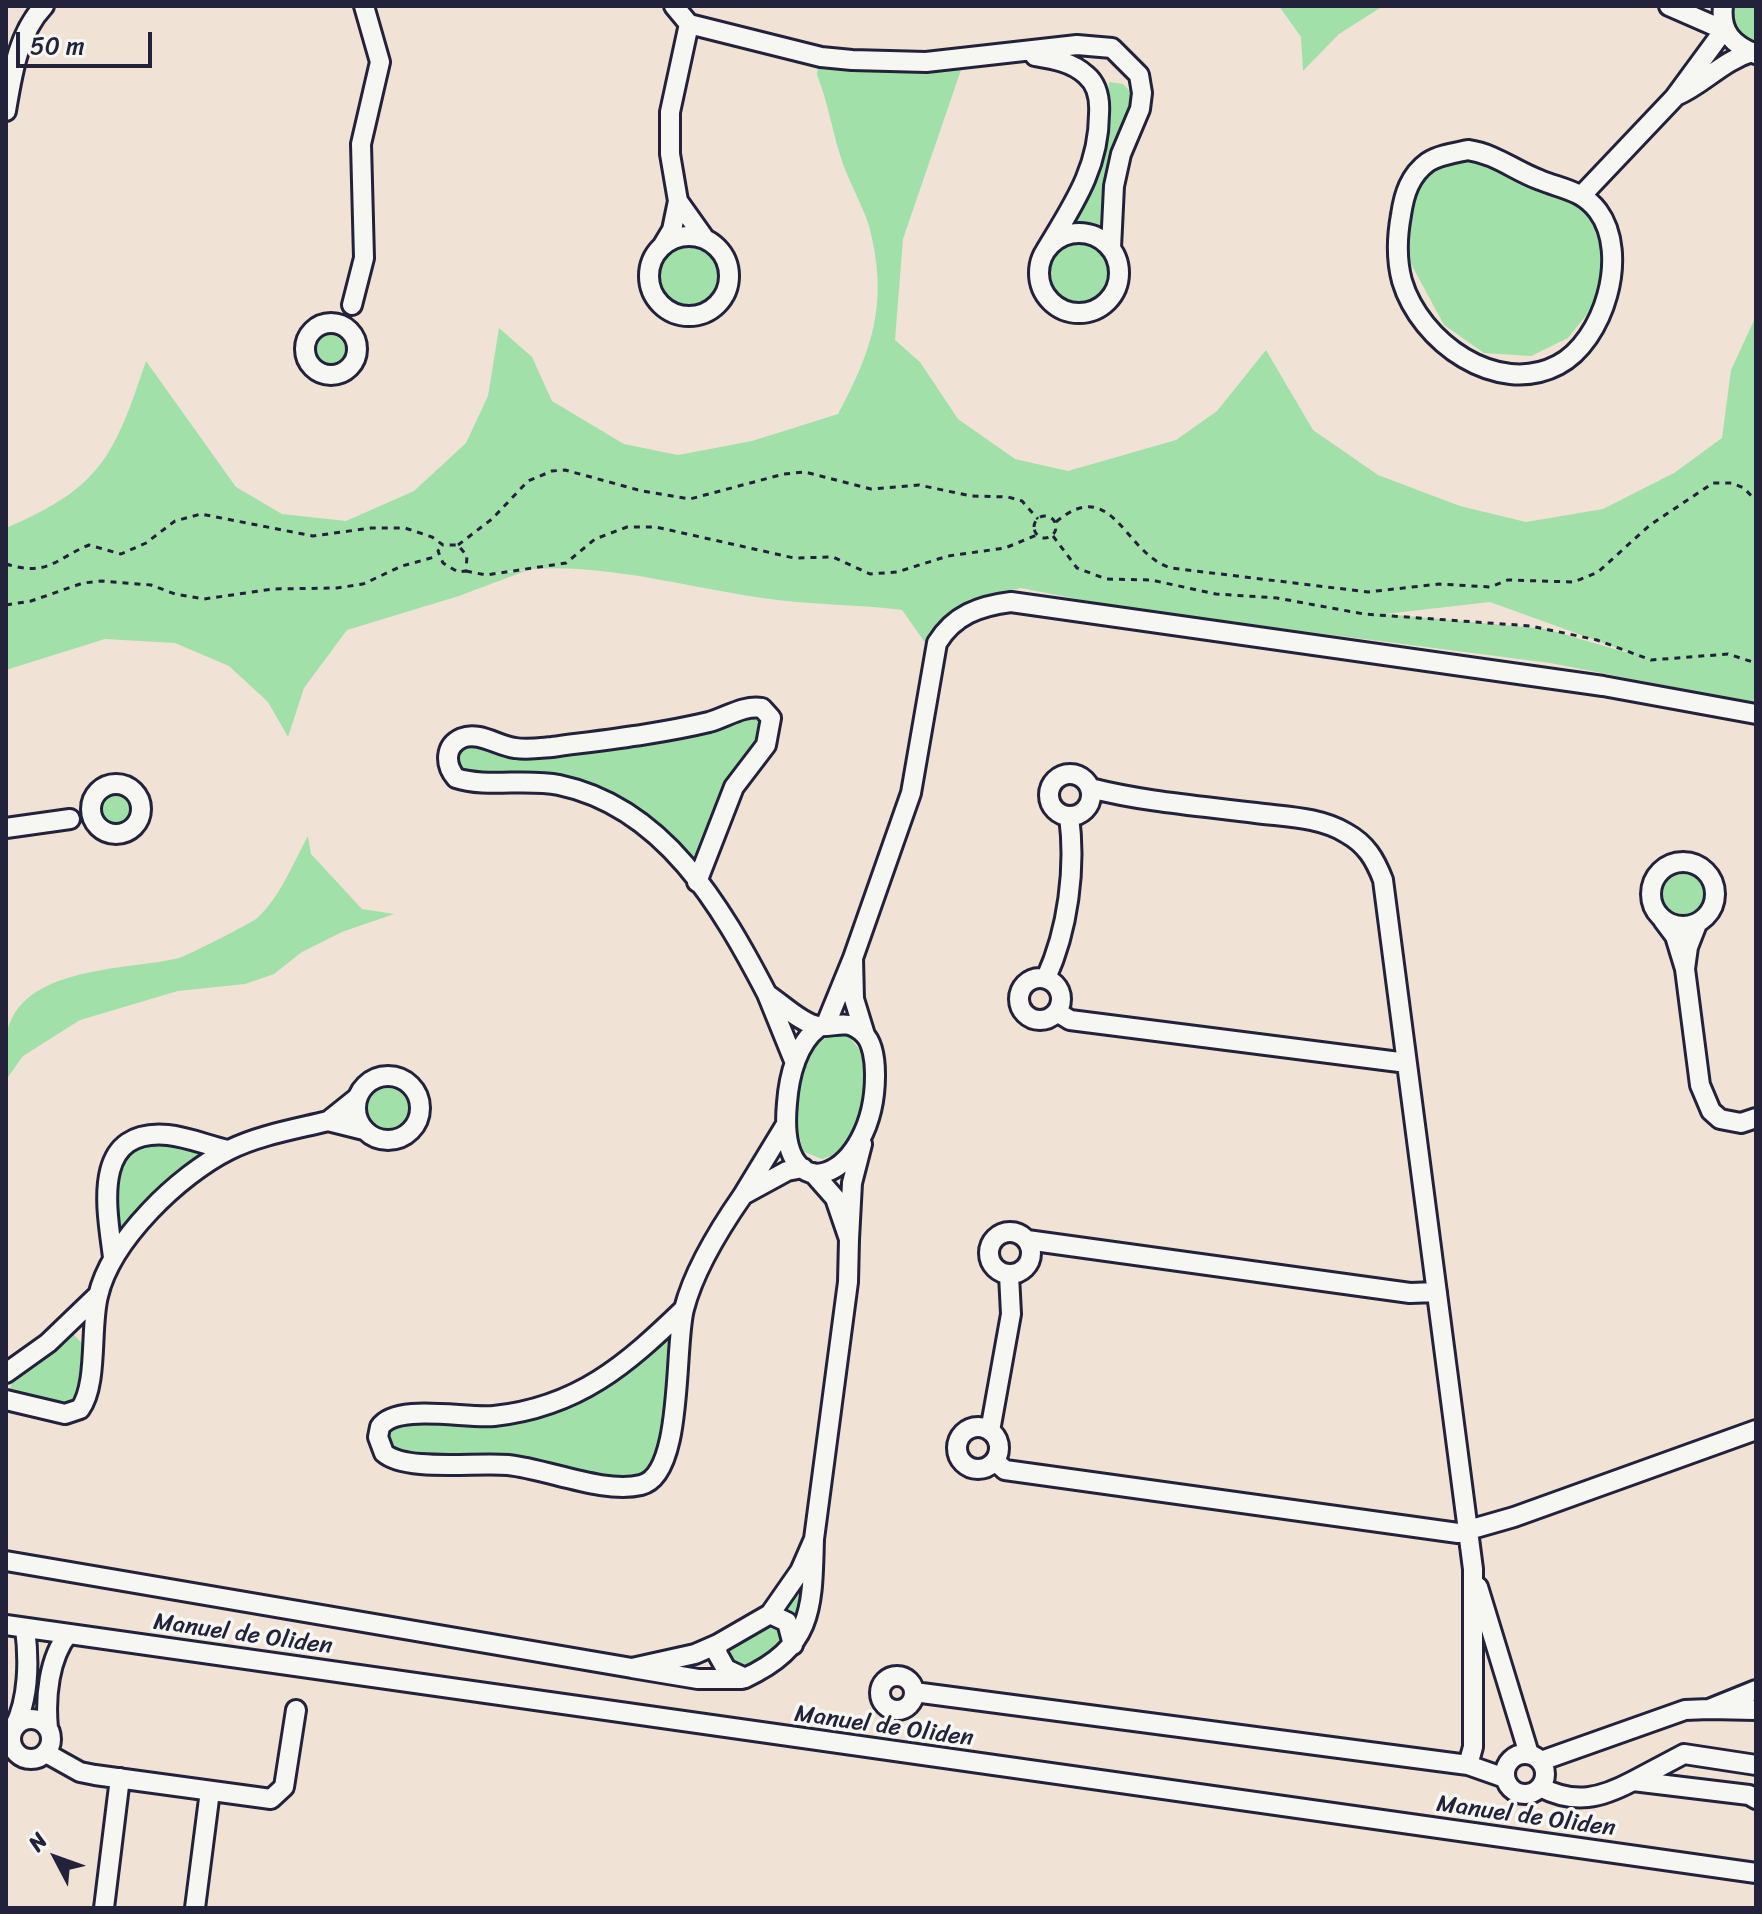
<!DOCTYPE html>
<style>
body{margin:0}
#map{position:relative;width:1762px;height:1914px;overflow:hidden;background:#f1e2d6;font-family:Sriracha,sans-serif}
canvas{display:block}
.frame{position:absolute;inset:0;border:8px solid #22223b;pointer-events:none}
.north{position:absolute;left:16px;top:1818px;width:80px;height:80px;-webkit-text-stroke:6px #f6f6f2;paint-order:stroke;rotate:311deg;font-size:22px;font-weight:700;line-height:32px;text-align:center;color:#22223b}
.north::after{content:'';display:block;margin:auto;width:28px;height:36px;background:#22223b;clip-path:polygon(50% 0,100% 100%,50% 72%,0 100%)}
.scale{position:absolute;left:16px;top:32px;width:136px;height:36px;box-sizing:border-box;border:4px solid #22223b;border-top:0;padding-left:10px;font-size:24px;line-height:28px;white-space:nowrap;color:#22223b;-webkit-text-stroke:6px #f6f6f2;paint-order:stroke}
</style>
<div id="map">
<canvas width="1762" height="1914"></canvas>
<div class="frame"></div>
<div class="north">N</div>
<div class="scale">50 m</div>
</div>
<script>
const g = document.querySelector('canvas').getContext('2d');
g.lineJoin = 'round';
function paint(path, color) {
  g.fillStyle = color;
  g.fill(path, 'evenodd');
}
function stroke(path, color, width, dash) {
  g.strokeStyle = color;
  g.lineWidth = width;
  g.lineCap = dash ? 'butt' : 'round';
  g.setLineDash(dash || []);
  g.stroke(path);
}
function write(font, color, halo, rows, align = 'center') {
  g.font = font + ' Sriracha,sans-serif';
  g.lineWidth = 7;
  g.setLineDash([]);
  g.textBaseline = 'middle';
  g.strokeStyle = halo;
  g.fillStyle = color;
  for (const [text, x, y, turn = 0] of rows) {
    g.save();
    g.translate(x, y);
    g.rotate((+turn || 0) * Math.PI / 180);
    g.textAlign = isNaN(turn) ? turn : align;
    if (halo) g.strokeText(text, 0, 0);
    g.fillText(text, 0, 0);
    g.restore();
  }
}
paint(new Path2D(`
 M1279,6H1383L1339,34L1303,71L1301,37Z
 M1736,6H1756V42L1738,35L1731,15Z
 M818,67L939,70L962,67L903,239L895,340L920,362L958,419L1015,459L1068,471L1176,440L1217,411L1266,350L1313,430L1378,475L1460,506L1526,522L1603,509L1674,473L1722,438L1731,370L1756,316V703L1550,663L1123,608L1021,588L970,599L941,621L926,644L902,610C855,604 809,605 762,598C672,585 579,555 488,575L528,570L459,596L347,630L304,688L288,737L268,702L229,666L175,643L105,639L6,670V528C102,487 114,456 146,361L236,487L282,514L346,521L414,491L466,443L488,396L499,328L532,357L552,401L624,444L678,455L752,441L838,414C873,349 889,301 869,226C862,203 848,181 841,158C832,130 828,102 817,75ZM1490,602L1631,653L1632,654L1546,629L1385,614Z
 M1109,82L1123,84L1131,92L1132,104L1104,232L1077,221L1103,160Z
 M1483,152L1584,207L1599,233L1602,272L1596,303L1568,338L1531,356L1484,353L1444,325L1410,262L1409,217L1422,181L1443,163Z
 M1047 273a33 33 0 1 1 66 0a33 33 0 1 1-66 0Z
 M656 276a33 33 0 1 1 66 0a33 33 0 1 1-66 0Z
 M311 349a19 19 0 1 1 38 0a19 19 0 1 1-38 0Z
 M742,715H759C767,734 742,759 733,776C722,796 707,844 694,856C673,842 658,821 637,807C579,766 533,776 468,775L455,758L458,749L473,741L493,749Z
 M97 809a19 19 0 1 1 38 0a19 19 0 1 1-38 0Z
 M308,836L311,854L362,909L394,914L342,932L302,952L274,974L245,984L178,991L80,1020L23,1056L6,1080C6,1066 4,1050 6,1037C18,965 125,971 179,958C187,956 249,924 256,919C280,898 293,863 308,836Z
 M1656 894a26 26 0 1 1 52 0a26 26 0 1 1-52 0Z
 M834,1034L848,1035L865,1057L867,1071L866,1115L845,1151L822,1159L804,1152C790,1114 791,1051 834,1034Z
 M362 1107a26 26 0 1 1 52 0a26 26 0 1 1-52 0Z
 M159,1141L199,1149L203,1154L127,1229H121C109,1187 111,1152 159,1141Z
 M72,1333L82,1343C83,1369 83,1385 71,1408L9,1392L14,1375Z
 M670,1339L675,1343L662,1448L650,1474L634,1481L519,1459L473,1455L417,1459L387,1446L386,1434C408,1410 464,1427 497,1423C540,1419 588,1402 622,1377C639,1365 652,1348 670,1339Z
 M807,1576L797,1628L780,1611Z
 M777,1619L789,1641L742,1672L727,1664L725,1648Z`), '#a1e1a9');
const street = new Path2D(`
 M674,6L689,24L670,112V154L678,201
 M1723,6C1720,32 1733,45 1756,54
 M689,24L821,57L852,60L926,62L1077,45L1112,48L1139,75L1142,93L1140,109L1121,154L1114,186L1111,248
 M1035,56C1053,59 1072,62 1086,75C1098,85 1100,99 1099,114C1099,168 1073,205 1046,250
 M1676,96C1704,84 1722,61 1752,52
 M6,111C12,75 18,33 44,6
 M1468,150C1496,154 1515,171 1540,180C1562,189 1582,190 1598,211C1630,254 1604,341 1558,365C1497,397 1420,342 1402,281C1396,259 1397,237 1401,215C1404,194 1410,175 1428,162C1439,155 1454,153 1468,150Z
 M1582,195L1674,98L1724,30L1669,6
 M1039 273a40 40 0 1 1 80 0a40 40 0 1 1-80 0Z
 M649 276a40 40 0 1 1 80 0a40 40 0 1 1-80 0Z
 M663,245L672,230L678,201L705,239
 M352,305L364,258L361,144L380,62L364,6
 M305 349a26 26 0 1 1 52 0a26 26 0 1 1-52 0Z
 M1049 795a21 21 0 1 1 42 0a21 21 0 1 1-42 0Z
 M91 809a25 25 0 1 1 50 0a25 25 0 1 1-50 0Z
 M1090,788C1145,802 1201,806 1256,813C1286,817 1320,817 1346,833C1366,844 1375,859 1383,880L1473,1569V1747L1468,1765
 M6,828L70,819
 M1651 894a32 32 0 1 1 64 0a32 32 0 1 1-64 0Z
 M697,882L734,787L766,745L771,718L762,708C743,705 727,717 709,722C659,734 604,740 552,747C540,748 528,750 515,748C498,746 479,731 462,738C444,746 445,765 456,778C486,788 526,778 559,785C664,807 721,906 767,994
 M1663,920L1675,936L1685,969L1688,947L1697,924
 M853,958L911,793L937,643C954,615 979,606 1011,602L1603,686L1756,714
 M1685,969L1700,1085L1711,1111L1720,1119L1741,1123L1756,1118
 M1019 999a21 21 0 1 1 42 0a21 21 0 1 1-42 0Z
 M1046,978C1068,930 1076,868 1069,816
 M1057,1012L1070,1020L1407,1063
 M826,1024L853,958L854,999L865,1035
 M795,1063L767,994C781,1003 802,1024 818,1026C836,1028 846,1017 864,1034C873,1043 875,1062 875,1074C876,1180 776,1219 787,1103C789,1076 797,1043 819,1027
 M356 1108a32 32 0 1 1 64 0a32 32 0 1 1-64 0Z
 M358,1097L328,1121L364,1130
 M785,1126L743,1195L787,1171L803,1168
 M813,1173L835,1198L849,1239L852,1183L862,1144
 M989 1253a21 21 0 1 1 42 0a21 21 0 1 1-42 0Z
 M1027,1240L1410,1293L1437,1292
 M113,1257C107,1210 90,1128 168,1135C188,1137 209,1146 228,1150
 M684,1309C626,1365 578,1407 494,1416C466,1419 396,1403 380,1427L378,1437L384,1453C406,1472 476,1462 508,1465C547,1469 604,1494 641,1485C684,1475 674,1346 684,1309C694,1270 720,1228 743,1195
 M6,1373L48,1343L98,1295
 M6,1400L65,1414L80,1409C98,1385 90,1327 98,1296C111,1240 179,1175 229,1150C259,1135 296,1129 328,1121
 M957 1448a21 21 0 1 1 42 0a21 21 0 1 1-42 0Z
 M990,1431L1011,1314L1009,1275
 M995,1461L1005,1470L1458,1533L1514,1517L1756,1430
 M814,1539L848,1282L849,1239
 M6,1561L632,1668
 M1478,1587L1529,1754
 M770,1614L800,1571L814,1539C812,1607 814,1646 745,1678L726,1669L717,1653L718,1644L770,1614L787,1622L793,1645
 M6,1625L1756,1873
 M718,1644L695,1654L632,1668L698,1679H742
 M880 1693a17 17 0 1 1 34 0a17 17 0 1 1-34 0Z
 M1756,1690L1709,1709L1756,1710
 M914,1692L1468,1765L1505,1778
 M11 1739a20 20 0 1 1 40 0a20 20 0 1 1-40 0Z
 M14,1728C29,1699 29,1659 25,1628
 M48,1728C45,1697 49,1658 68,1634
 M46,1753L80,1772L95,1775L271,1799L284,1787L296,1710
 M1505 1774a20 20 0 1 1 40 0a20 20 0 1 1-40 0Z
 M1541,1761L1685,1710L1709,1709
 M1756,1765L1684,1754L1633,1781L1749,1795L1756,1799
 M1540,1787C1575,1805 1601,1798 1633,1781
 M104,1908L120,1778
 M195,1908L210,1791`);
stroke(street, '#22223b', 24);
stroke(new Path2D(`
 M1034 527a11 11 0 1 1 22 0a11 11 0 1 1-22 0Z
 M1056,522C1113,474 1124,554 1171,568L1368,592L1439,584L1490,587L1508,580L1574,582L1598,572L1650,525L1713,483H1732L1744,488L1756,501
 M1053,536L1077,568L1106,579L1151,580L1216,594L1277,598L1364,614L1531,626L1597,640L1651,660L1728,654L1756,663
 M458,545L492,519L528,481L552,471L565,470L642,491L690,499L784,474L805,472L871,489L919,485L971,496L1008,497L1022,501L1038,519
 M6,564C48,577 55,559 89,545L121,554L146,543L175,521L201,514L313,536L371,528H405L432,537L443,545H458L467,556L466,571L458,572L443,563L438,551L443,545
 M466,571L486,575L566,563L595,539L627,527H656L794,558L833,557L870,574L897,572L948,556L1005,548L1037,535
 M6,605L31,601L83,583L102,581L151,585L175,594L204,599L273,589L337,588L363,584L402,566L438,556`), '#22223b', 3, [6, 6]);
stroke(street, '#f6f6f2', 18);
write('24px', '#22223b', '#f6f6f2', [
 ["Manuel de Oliden",243,1635,8],
 ["Manuel de Oliden",884,1727,8],
 ["Manuel de Oliden",1526,1817,8]
]);
</script>
